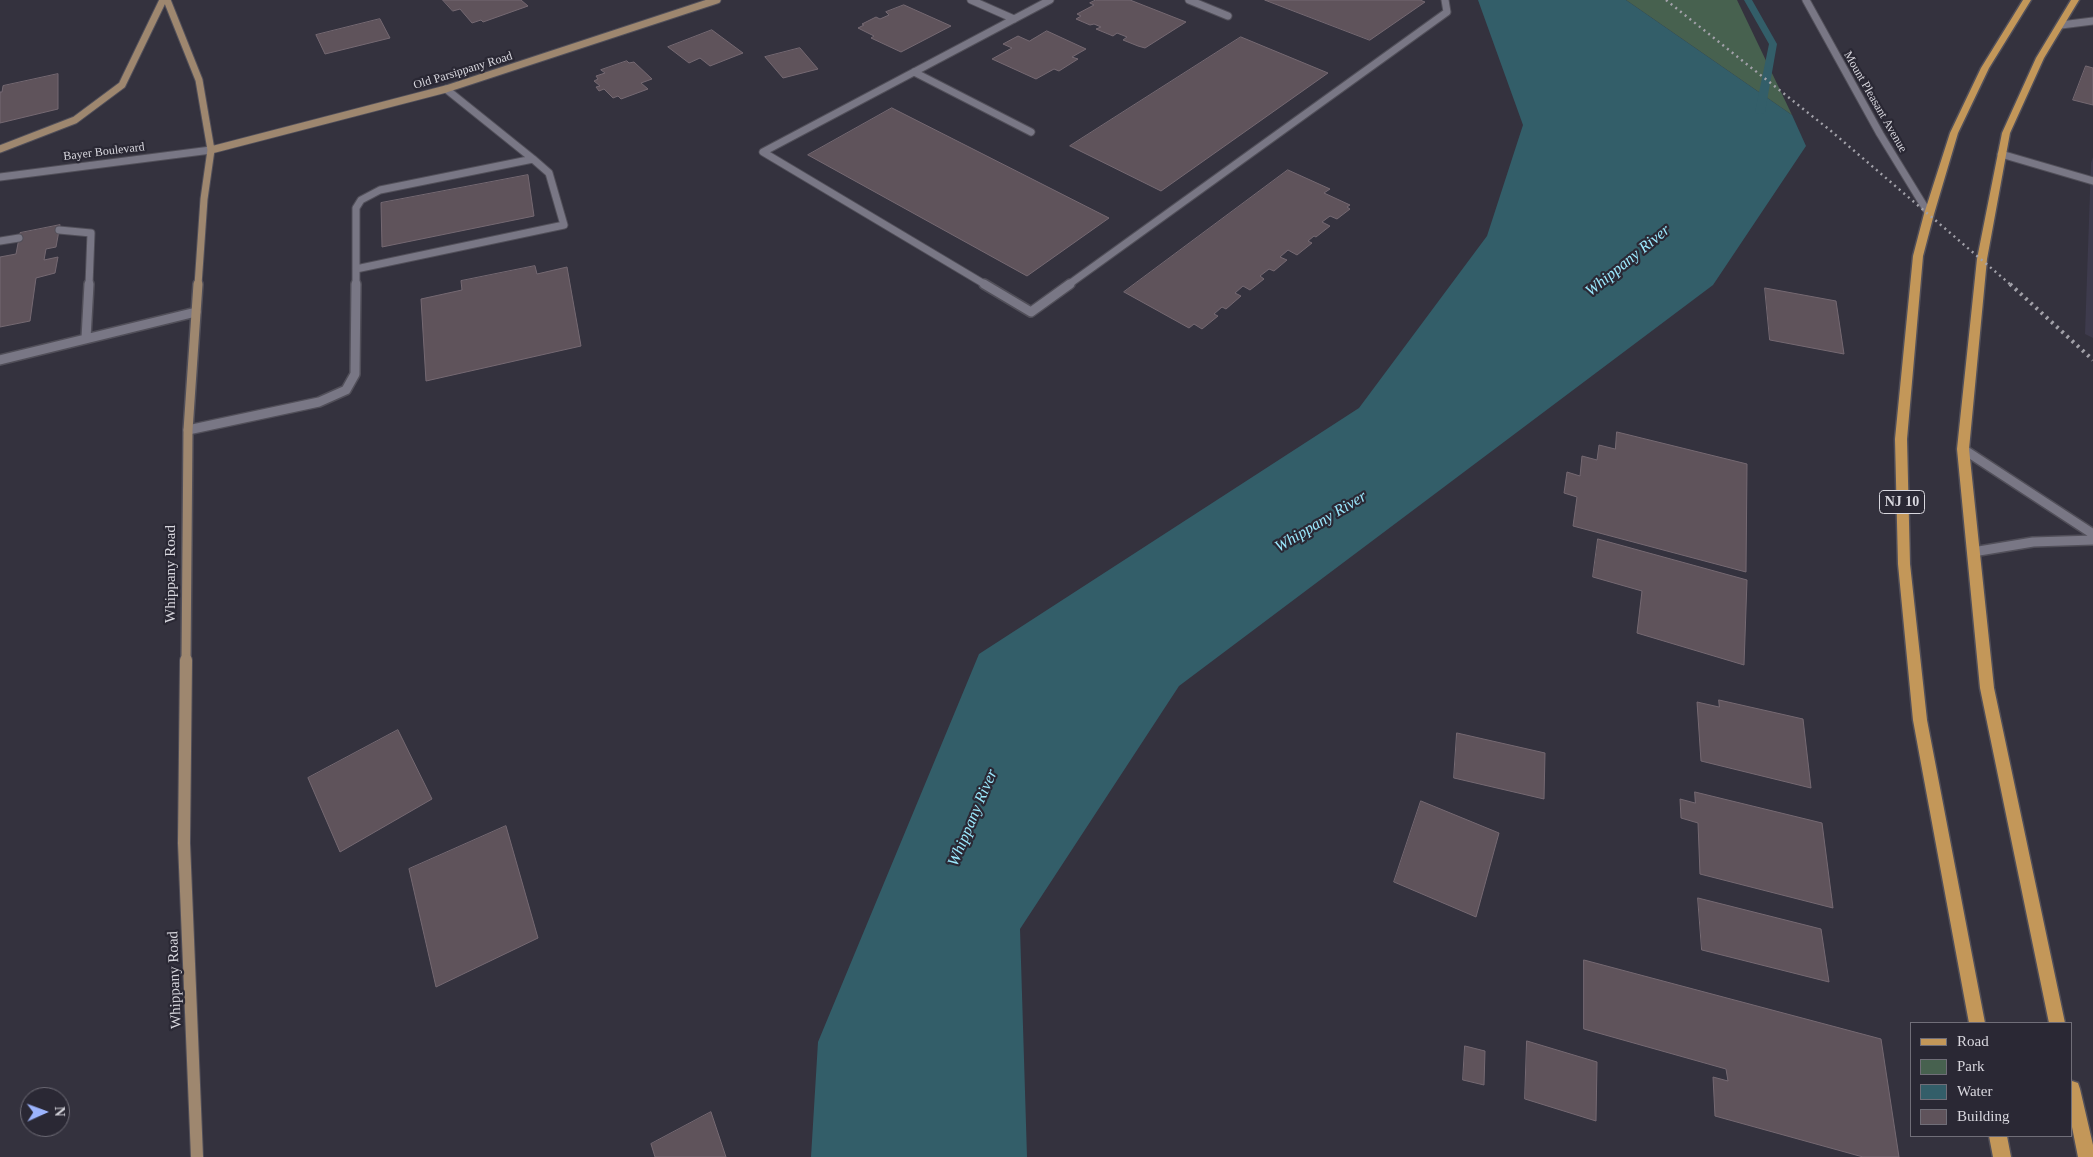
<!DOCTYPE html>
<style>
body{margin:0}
#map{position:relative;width:2093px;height:1157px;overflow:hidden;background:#34323e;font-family:"Times New Roman",serif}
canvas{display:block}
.legend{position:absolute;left:1910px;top:1022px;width:162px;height:115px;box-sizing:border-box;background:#2a2834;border:1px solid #706e78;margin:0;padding:6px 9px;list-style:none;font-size:15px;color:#d8d7de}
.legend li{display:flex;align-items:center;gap:10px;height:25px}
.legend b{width:25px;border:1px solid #706e78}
.north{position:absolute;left:20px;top:1087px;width:50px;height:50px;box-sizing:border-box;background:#2a2834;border:1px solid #706e78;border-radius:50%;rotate:88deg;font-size:14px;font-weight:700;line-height:20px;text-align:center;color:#d8d7de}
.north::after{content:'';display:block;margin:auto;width:18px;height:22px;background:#9cb4fd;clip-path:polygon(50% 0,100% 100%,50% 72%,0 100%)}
</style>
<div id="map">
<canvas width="2093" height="1157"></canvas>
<ul class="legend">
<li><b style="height:6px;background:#c39759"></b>Road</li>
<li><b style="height:14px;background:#47614f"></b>Park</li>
<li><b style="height:14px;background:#335e69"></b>Water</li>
<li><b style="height:14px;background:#5f535b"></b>Building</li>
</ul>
<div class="north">N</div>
</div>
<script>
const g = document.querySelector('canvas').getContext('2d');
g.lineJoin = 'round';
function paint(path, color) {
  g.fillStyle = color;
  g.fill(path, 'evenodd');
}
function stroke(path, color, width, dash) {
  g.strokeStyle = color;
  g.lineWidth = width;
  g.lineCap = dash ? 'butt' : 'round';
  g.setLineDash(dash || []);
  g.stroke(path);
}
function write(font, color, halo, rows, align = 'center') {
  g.font = font + ' "Times New Roman",serif';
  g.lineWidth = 4.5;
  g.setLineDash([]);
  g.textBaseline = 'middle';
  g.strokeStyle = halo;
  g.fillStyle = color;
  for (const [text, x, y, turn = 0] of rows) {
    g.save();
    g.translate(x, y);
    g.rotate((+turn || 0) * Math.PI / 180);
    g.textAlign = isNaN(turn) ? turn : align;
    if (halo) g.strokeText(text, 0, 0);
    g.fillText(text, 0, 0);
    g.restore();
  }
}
paint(new Path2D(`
 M2093,157V338L2085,334L2091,163Z`), '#3e3b4d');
paint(new Path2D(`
 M1626,0H1737L1792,115Z`), '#47614f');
paint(new Path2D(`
 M1478,0H1626L1792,115L1806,146L1713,285L1179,686L1020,929L1027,1157H811L818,1042L979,654L1359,408L1487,236L1523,125Z`), '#335e69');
paint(new Path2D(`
 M1744,0H1752L1777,44L1765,112L1760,115L1755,112L1769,44Z`), '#335e69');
const building = new Path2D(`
 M443,0H521L528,6L483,22L481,20L472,23L460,9L453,11Z
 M1096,0H1130L1186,22L1145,48L1138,46L1123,40L1127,37L1117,33L1113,36L1096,29L1101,27L1094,24L1090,25L1076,19L1081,16L1077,14L1094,5L1090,3Z
 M1265,0H1420L1425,2L1370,40Z
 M904,5L951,26L901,52L871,38L874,36L858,28L864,25L862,24L876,17L880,19L889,15L886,12Z
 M380,19L390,38L325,54L316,35Z
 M712,30L743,53L710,66L700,58L689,63L668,47Z
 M1047,31L1086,49L1072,57L1078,59L1059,71L1054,69L1036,79L992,59L1012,48L1003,44L1018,36L1029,41Z
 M1241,37L1328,73L1161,191L1070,146Z
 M800,48L818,69L783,78L765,57Z
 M627,61L629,63L634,62L652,79L641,83L648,89L621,99L618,96L613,98L604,89L599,91L596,87L600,86L594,81L598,79L596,76L605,73L601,70Z
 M2086,66L2093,68V105L2073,100Z
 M58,74V109L0,123V92H2L3,86Z
 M892,108L1109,218L1027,276L808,155Z
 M1288,170L1330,189L1324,193L1350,205L1347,207L1350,209L1337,219L1330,216L1322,222L1330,226L1316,237L1314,236L1308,241L1312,243L1297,255L1288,250L1280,257L1287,260L1274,271L1269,269L1260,276L1264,279L1250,290L1243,286L1235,293L1241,296L1226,309L1222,307L1214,314L1218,316L1202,329L1194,324L1189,328L1124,292Z
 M528,175L534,216L382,247L381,203Z
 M60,225L56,247L46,249L44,260L58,257L55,273L36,278L30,321L0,327V257L16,254L20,233Z
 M535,266L537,274L567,267L581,346L426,381L421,299L462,290L461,281Z
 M1765,288L1836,301L1844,354L1770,340Z
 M1617,432L1747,464L1746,572L1573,526L1577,497L1564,493L1567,472L1580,476L1582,456L1597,460L1599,445L1615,449Z
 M1598,539L1747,580L1744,665L1637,633L1642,591L1593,577Z
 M1719,700L1803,719L1811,788L1701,761L1697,702L1719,707Z
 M398,730L432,799L340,852L308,778Z
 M1457,733L1545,753L1544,799L1454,778Z
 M1695,792L1822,823L1833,908L1700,874L1698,823L1681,818L1680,799L1695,803Z
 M1421,801L1499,833L1476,917L1394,882Z
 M506,826L538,938L436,987L409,869Z
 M1698,898L1821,929L1829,982L1702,950Z
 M1584,960L1881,1039L1899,1157H1863L1715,1116L1713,1077L1728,1081L1726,1069L1584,1029Z
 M1527,1041L1597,1062L1596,1121L1525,1099Z
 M1465,1046L1485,1051L1484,1085L1463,1080Z
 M711,1112L726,1157H655L651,1144Z`);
paint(building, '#5f535b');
stroke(building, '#756972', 1);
const laneFar1 = new Path2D(`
 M971,0L1014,19
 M1189,0L1228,16
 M2061,25L2093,21
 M914,72L1031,132
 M2001,154L2093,181
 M0,177L211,150
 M59,230L91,233L89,285
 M0,241L19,238
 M356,269L564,225L549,173L533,159
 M356,285V208L361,200L380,190L533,159L446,89
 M986,285L763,152L1050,0
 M1068,285L1447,12L1445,0`);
const lane = new Path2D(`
 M984,284L1031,312L1070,284
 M86,338L89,284
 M0,360L196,312
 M188,430L319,402L346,390L355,374L356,284
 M1963,449L2093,534
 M1973,552L2033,542L2093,540`);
const street = new Path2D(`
 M1806,0L1880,134L1929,214`);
const secondaryFar2 = new Path2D(`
 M167,0L199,80L211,150L204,199L198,285
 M0,149L75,120L122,85L163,0
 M211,150L446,89L717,0`);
const secondaryFar1 = new Path2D(`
 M186,661L188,430L198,284`);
const secondary = new Path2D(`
 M186,660L184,843L197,1157`);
const primary = new Path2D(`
 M2023,0H2031L1989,68L1958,133L1934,214L1923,256L1907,439L1910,564L1927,720L1985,1023H1969L1913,720L1898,564L1895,439L1913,256L1924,214L1950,133L1981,68Z
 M2071,0H2079L2044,58L2010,133L1987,259L1969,449L1994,688L2065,1023H2049L1980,688L1957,449L1977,259L2002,133L2036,58Z
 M2072,1081L2078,1083L2080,1089L2093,1145V1157H2078L2072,1127Z
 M1989,1136H2007L2011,1157H1993Z`);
stroke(laneFar1, '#514f59', 9);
stroke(lane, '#514f59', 12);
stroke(street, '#514f59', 9);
stroke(secondaryFar2, '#514f59', 9);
stroke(secondaryFar1, '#514f59', 12);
stroke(secondary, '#514f59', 14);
stroke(primary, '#514f59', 3);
stroke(laneFar1, '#797785', 7);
stroke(lane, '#797785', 9);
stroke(street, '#797785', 7);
stroke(secondaryFar2, '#9e876f', 7);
stroke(secondaryFar1, '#9e876f', 9);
stroke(secondary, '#9e876f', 12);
paint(primary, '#c39759');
stroke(new Path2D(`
 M1666,0L1831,131L2011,285`), '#a2a1a9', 2.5, [2, 4]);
stroke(new Path2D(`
 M2010,284L2093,360`), '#a2a1a9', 4, [2.5, 4.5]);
write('12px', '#d8d7de', '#2a2834', [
 ["Old Parsippany Road",463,71,-17],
 ["Mount Pleasant Avenue",1875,102,60],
 ["Bayer Boulevard",104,152,-7]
]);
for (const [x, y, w] of [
 [1902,502,45]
]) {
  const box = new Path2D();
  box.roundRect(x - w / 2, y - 11.5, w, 23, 4);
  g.fillStyle = '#2a2834';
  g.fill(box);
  stroke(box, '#d8d7de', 1);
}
write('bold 14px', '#d8d7de', null, [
 ["NJ 10",1902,502]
]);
write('15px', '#d8d7de', '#2a2834', [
 ["Whippany Road",171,574,-90],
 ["Whippany Road",175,980,-92]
]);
write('italic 16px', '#9be8fd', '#2a2834', [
 ["Whippany River",1628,261,-39],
 ["Whippany River",1321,522,-31],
 ["Whippany River",973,818,-67]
]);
</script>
